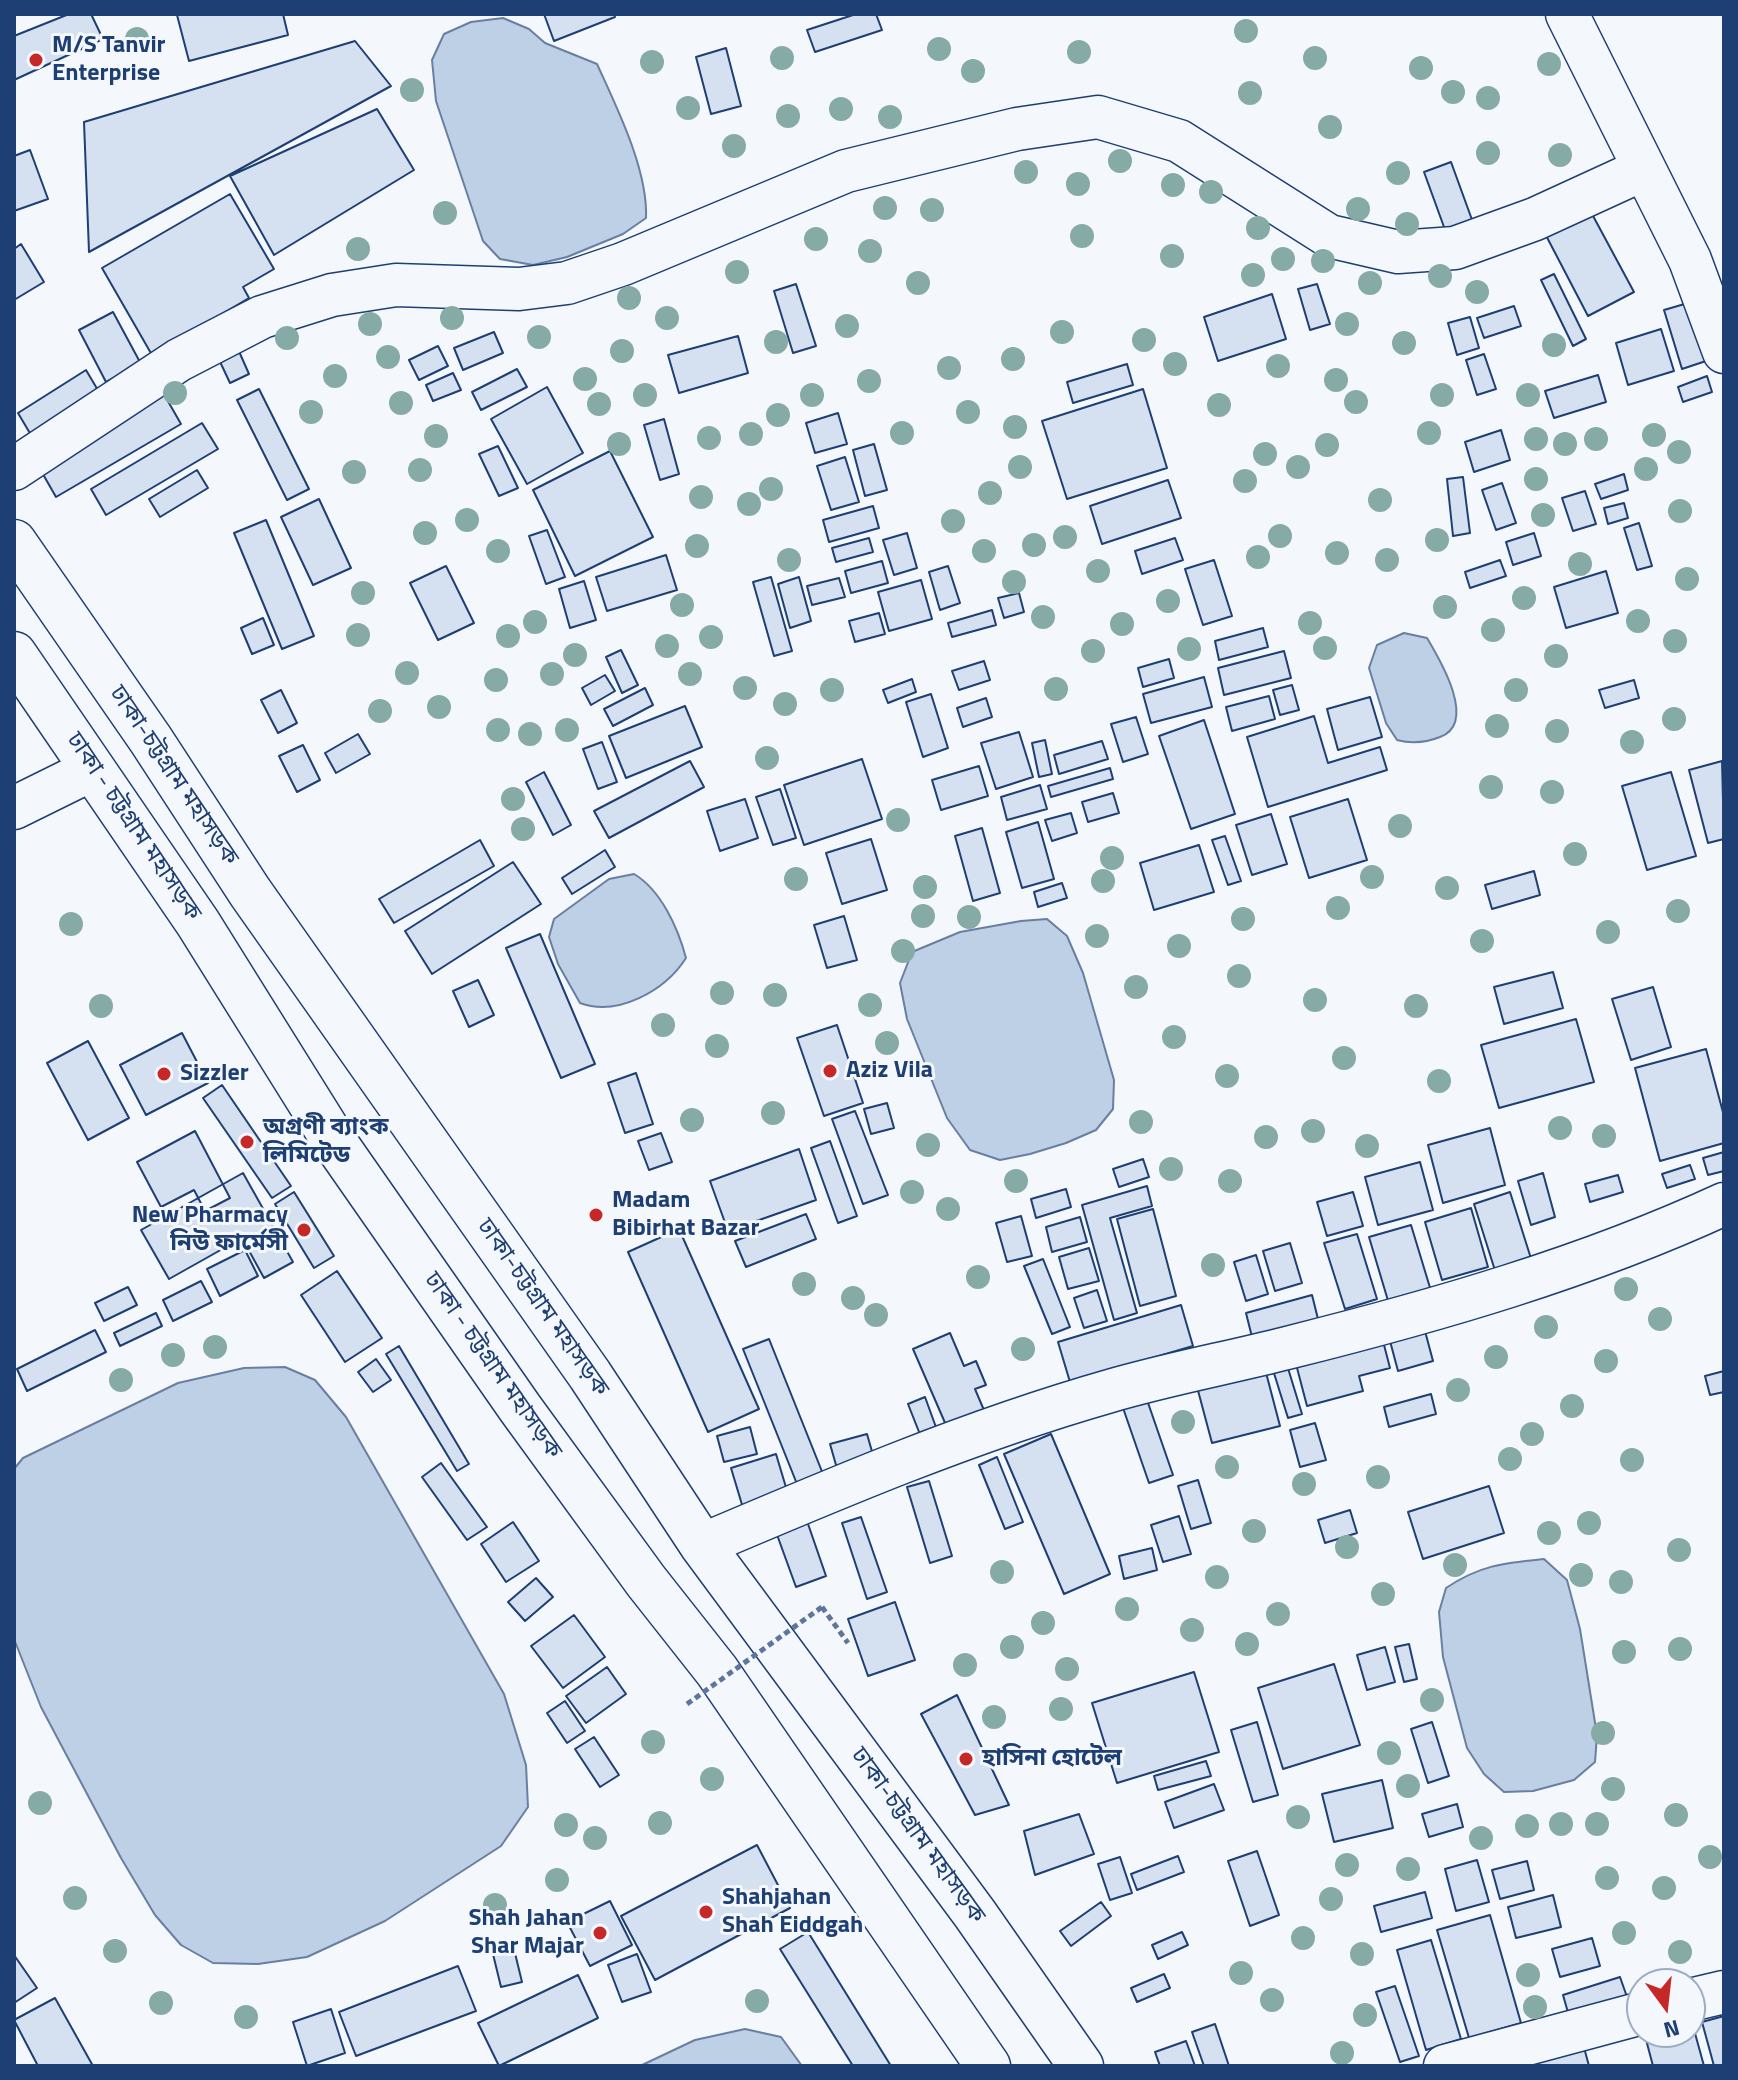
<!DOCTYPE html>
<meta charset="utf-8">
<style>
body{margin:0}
#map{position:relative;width:1738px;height:2080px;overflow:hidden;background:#f4f7fb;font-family:"Titillium Web",sans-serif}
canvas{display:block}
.frame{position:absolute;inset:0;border:16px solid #1d3f73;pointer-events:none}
.north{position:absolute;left:1626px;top:1968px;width:80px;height:80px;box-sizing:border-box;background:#f4f7fb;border:2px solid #9eadc5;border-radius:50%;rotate:165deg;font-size:22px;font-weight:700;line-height:32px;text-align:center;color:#1d3f73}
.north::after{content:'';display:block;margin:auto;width:28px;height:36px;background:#c62828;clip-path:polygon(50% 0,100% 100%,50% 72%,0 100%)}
</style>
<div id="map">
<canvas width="1738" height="2080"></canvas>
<div class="frame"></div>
<div class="north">N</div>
</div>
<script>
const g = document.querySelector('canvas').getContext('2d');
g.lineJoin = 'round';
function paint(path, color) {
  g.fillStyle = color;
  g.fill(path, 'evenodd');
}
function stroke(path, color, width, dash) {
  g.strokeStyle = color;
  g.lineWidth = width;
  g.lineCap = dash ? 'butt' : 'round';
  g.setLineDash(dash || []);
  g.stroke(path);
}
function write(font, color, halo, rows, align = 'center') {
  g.font = font + ' "Titillium Web","Noto Sans Bengali",sans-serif';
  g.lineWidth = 6;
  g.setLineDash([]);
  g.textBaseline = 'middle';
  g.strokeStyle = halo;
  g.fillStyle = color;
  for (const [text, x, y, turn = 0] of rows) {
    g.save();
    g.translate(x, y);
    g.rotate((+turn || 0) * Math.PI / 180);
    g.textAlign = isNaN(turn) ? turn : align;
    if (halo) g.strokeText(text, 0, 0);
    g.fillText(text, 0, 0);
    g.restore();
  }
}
const water = new Path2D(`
 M503,18L529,29L545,43L597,64C617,108 648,170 646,218L623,234L567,257L533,265L500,259L483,241L436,101L432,60L444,34L471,22Z
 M1404,633L1427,638C1440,660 1478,723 1440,737C1425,743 1412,744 1397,740L1386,723L1369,668L1377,645Z
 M634,874C661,890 678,928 686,958C665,991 617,1017 580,1003L558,964L549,937L554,919L609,879Z
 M1047,919L1067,936L1083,973L1114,1080L1113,1109L1096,1130L1066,1143L1030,1154L1000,1160L970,1150L947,1118L907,1019L900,983L912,952L960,932L1021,921Z
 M285,1367L315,1380L346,1417L504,1694L526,1765L528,1807L501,1846L385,1921L307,1957L258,1964L213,1963L181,1945L155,1915L121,1858L41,1707L14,1639V1469L23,1458L178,1383L244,1368Z
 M1544,1559L1567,1580L1580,1629L1597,1735L1595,1762L1574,1780L1533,1791L1504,1792L1484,1774L1467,1748L1443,1657L1439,1612L1446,1588C1480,1565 1504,1563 1544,1559Z
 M745,2029L781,2037L802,2066H640L695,2040Z`);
paint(water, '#bed0e5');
stroke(water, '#687fa3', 2);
const building = new Path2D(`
 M69,14H91L103,39L14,80V36Z
 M181,14H283L288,35L189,61L177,15Z
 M544,14H614L615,17L554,41Z
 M856,14H876L882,30L815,52L807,30Z
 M355,41L391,86L89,252L84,122Z
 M726,48L741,106L711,114L696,57Z
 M377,109L414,170L274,255L230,176Z
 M30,150L48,199L14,211V156Z
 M1451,162L1475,228L1448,238L1424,172Z
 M230,194L274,269L243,287L249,298L152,355L102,268Z
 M1585,201L1634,292L1588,316L1540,224Z
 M21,244L44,282L14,300V249Z
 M1554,274L1586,339L1573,346L1541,280Z
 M796,284L816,346L793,353L774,291Z
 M1317,284L1330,324L1310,330L1298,289Z
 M1272,294L1286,339L1218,361L1204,317Z
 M1688,303L1706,361L1682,369L1664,310Z
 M1514,306L1521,326L1484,338L1477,318Z
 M113,312L141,364L106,382L79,330Z
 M1470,317L1479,348L1457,355L1448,323Z
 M1661,329L1674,371L1628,385L1616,343Z
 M494,332L503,353L463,370L454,348Z
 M738,336L748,373L679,393L668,355Z
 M234,340L249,374L230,383L214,349Z
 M438,346L448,366L419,380L409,360Z
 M1484,354L1496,389L1477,395L1466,360Z
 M1127,364L1133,385L1073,403L1067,382Z
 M517,369L527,387L481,410L472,392Z
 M86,370L99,392L31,435L18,413Z
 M453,373L461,390L433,401L426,385Z
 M1598,375L1606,402L1554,418L1545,391Z
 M1707,376L1712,392L1683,402L1678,387Z
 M547,387L583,453L527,484L491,419Z
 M161,389L181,424L56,497L36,462Z
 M259,389L309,489L287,500L237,400Z
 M1143,389L1167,468L1067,499L1042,421Z
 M838,413L847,444L815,453L806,423Z
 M664,419L679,474L660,480L644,425Z
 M202,423L218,449L106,515L91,489Z
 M1501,430L1510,460L1474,472L1465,442Z
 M874,444L887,490L865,496L853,450Z
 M498,446L518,488L499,496L479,454Z
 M610,451L653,537L575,576L533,490Z
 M845,457L859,502L831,510L817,466Z
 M197,470L208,488L160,517L149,499Z
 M1624,474L1628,490L1601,499L1595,484Z
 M1463,477L1470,533L1453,536L1447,479Z
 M1168,480L1181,518L1102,544L1090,506Z
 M1502,483L1516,523L1496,530L1482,490Z
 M1585,491L1596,524L1573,531L1562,498Z
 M319,499L351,568L313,585L281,517Z
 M1624,503L1628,518L1608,524L1604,508Z
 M873,506L879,528L829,542L823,520Z
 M266,520L314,636L282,649L234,533Z
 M1639,523L1652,566L1637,570L1624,528Z
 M547,530L565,577L546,584L529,536Z
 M907,533L917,568L894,575L883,540Z
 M1534,533L1541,556L1513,565L1506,542Z
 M869,538L873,552L836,562L832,548Z
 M1175,538L1183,560L1142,574L1135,551Z
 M666,555L677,590L607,611L596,577Z
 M1214,560L1232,616L1203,625L1185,569Z
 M1500,560L1506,576L1470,588L1465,572Z
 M882,561L888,583L851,593L845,571Z
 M446,566L474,623L438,640L410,583Z
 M948,566L960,603L940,610L929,572Z
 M1606,571L1618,613L1566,628L1554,587Z
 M771,577L792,651L774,656L753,582Z
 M799,577L811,621L790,628L778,584Z
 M839,578L845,597L812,605L807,586Z
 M921,580L932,619L889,631L878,592Z
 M584,581L596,620L570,628L559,589Z
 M1019,593L1024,612L1004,618L998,598Z
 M992,610L996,625L952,637L948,623Z
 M879,613L885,634L855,642L849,621Z
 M263,618L274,645L252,654L241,628Z
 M1263,628L1268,647L1219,660L1215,641Z
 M621,650L638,685L622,693L606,657Z
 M1284,651L1291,678L1224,695L1218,668Z
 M1169,659L1174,678L1143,687L1138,668Z
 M984,661L990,680L959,690L952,671Z
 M605,675L615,691L591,705L582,688Z
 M1204,677L1212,707L1151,723L1143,694Z
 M912,679L916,692L888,703L883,690Z
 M1634,680L1639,698L1605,708L1599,690Z
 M1292,685L1299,710L1280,715L1273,690Z
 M645,688L653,705L613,726L604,709Z
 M281,690L297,723L278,733L261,700Z
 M931,694L948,748L923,757L906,702Z
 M1269,696L1275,719L1232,731L1226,707Z
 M1370,697L1382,737L1338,750L1327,709Z
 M986,698L992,717L963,727L957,708Z
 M685,706L702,747L626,778L609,736Z
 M1314,716L1328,763L1380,747L1387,770L1268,807L1247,737Z
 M1136,717L1148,754L1123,762L1111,724Z
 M1204,720L1235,814L1191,829L1159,736Z
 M1019,732L1033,777L996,789L981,743Z
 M358,734L370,754L336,773L325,753Z
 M1045,740L1052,774L1039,777L1032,743Z
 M1102,741L1108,759L1059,774L1054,755Z
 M602,742L617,782L598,789L583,749Z
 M303,745L320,780L297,792L279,756Z
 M862,759L882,819L804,845L784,785Z
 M690,761L704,787L609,838L594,811Z
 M1722,761L1724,839L1708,843L1689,770Z
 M979,766L988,796L941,810L932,780Z
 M1110,768L1113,779L1051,797L1048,786Z
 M544,772L571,825L553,835L526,782Z
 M1671,772L1696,856L1647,870L1622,786Z
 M1040,785L1047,809L1007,820L1001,797Z
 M780,789L796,838L773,845L756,797Z
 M1113,793L1119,813L1088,822L1082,802Z
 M745,799L758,838L720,851L707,811Z
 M1348,799L1367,860L1309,878L1290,817Z
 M1071,813L1077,833L1052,841L1045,820Z
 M1271,814L1287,864L1252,875L1236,825Z
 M1038,822L1054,879L1022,888L1006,832Z
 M982,828L1000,893L973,901L955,836Z
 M1225,836L1241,881L1228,885L1212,840Z
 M871,839L887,890L842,904L826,853Z
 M480,840L494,866L394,923L379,899Z
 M1199,845L1214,892L1154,910L1140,863Z
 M605,850L615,867L572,894L562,878Z
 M513,862L541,904L432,974L405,931Z
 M1534,871L1540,895L1492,909L1485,885Z
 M1062,883L1067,898L1038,907L1034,892Z
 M844,916L857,960L827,968L814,925Z
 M540,934L595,1064L561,1078L506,948Z
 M1553,972L1563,1008L1504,1024L1494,987Z
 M478,980L494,1015L469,1027L453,991Z
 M1653,987L1671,1047L1631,1060L1612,999Z
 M1576,1019L1594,1082L1499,1108L1481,1045Z
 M837,1025L863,1103L824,1116L797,1038Z
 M182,1033L208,1083L146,1115L120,1065Z
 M88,1041L129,1118L88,1140L47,1063Z
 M1706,1049L1724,1116V1143L1660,1161L1635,1068Z
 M636,1073L653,1124L625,1133L608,1083Z
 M222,1085L291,1186L272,1198L203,1098Z
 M887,1103L894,1128L871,1134L864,1109Z
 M855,1111L888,1195L863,1204L832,1119Z
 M1490,1128L1505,1185L1443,1203L1428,1145Z
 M195,1131L230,1198L205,1211L194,1190L161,1207L137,1162Z
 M661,1133L672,1162L649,1170L638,1141Z
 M830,1141L857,1216L838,1223L811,1148Z
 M799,1149L816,1200L728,1231L710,1181Z
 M1724,1152V1171L1708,1175L1703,1158Z
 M1143,1159L1149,1177L1119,1187L1113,1169Z
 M1420,1162L1433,1210L1378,1225L1365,1177Z
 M1690,1165L1695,1179L1667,1188L1662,1174Z
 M243,1173L293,1262L264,1278L242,1238L169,1279L141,1230Z
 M1543,1173L1555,1217L1531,1225L1518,1181Z
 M1618,1175L1623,1192L1590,1202L1585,1184Z
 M1147,1186L1152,1206L1110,1218L1137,1313L1114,1320L1082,1205Z
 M1066,1189L1071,1207L1036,1218L1031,1199Z
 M294,1192L334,1256L314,1268L275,1204Z
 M1353,1192L1363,1226L1327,1236L1317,1202Z
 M1510,1192L1534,1268L1498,1280L1474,1204Z
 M1471,1208L1488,1267L1442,1280L1425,1222Z
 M1153,1209L1176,1296L1140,1306L1117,1219Z
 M806,1214L816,1239L746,1267L735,1241Z
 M1021,1216L1032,1256L1007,1262L996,1223Z
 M1080,1217L1087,1242L1052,1252L1046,1227Z
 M1411,1225L1431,1291L1389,1304L1369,1237Z
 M679,1229L759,1409L708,1432L628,1252Z
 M1357,1234L1377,1299L1345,1309L1324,1243Z
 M1290,1243L1302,1283L1275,1291L1263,1251Z
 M1089,1248L1099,1281L1068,1289L1059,1257Z
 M245,1250L258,1276L220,1296L207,1269Z
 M1256,1255L1268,1294L1246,1301L1234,1262Z
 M1043,1259L1070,1327L1052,1334L1024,1266Z
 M337,1271L382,1338L345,1362L301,1295Z
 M201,1281L212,1302L173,1321L163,1300Z
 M128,1287L137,1305L104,1321L95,1303Z
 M1097,1290L1107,1321L1084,1328L1074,1298Z
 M1312,1295L1318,1319L1252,1337L1246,1313Z
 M1181,1305L1193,1346L1070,1382L1058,1342Z
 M156,1313L162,1326L120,1346L114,1333Z
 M95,1330L106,1352L27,1391L17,1369Z
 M1425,1331L1433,1361L1398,1371L1390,1341Z
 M950,1333L964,1366L976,1361L986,1385L975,1389L986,1415L949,1432L913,1349Z
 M769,1339L825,1479L799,1489L743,1349Z
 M1383,1341L1390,1368L1359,1376L1363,1391L1307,1406L1296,1364Z
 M399,1346L469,1464L457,1471L386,1354Z
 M376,1359L391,1380L373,1392L358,1372Z
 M1264,1365L1280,1426L1212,1443L1196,1383Z
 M1287,1365L1302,1414L1288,1418L1273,1370Z
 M1724,1371V1392L1710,1395L1705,1376Z
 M1431,1394L1436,1414L1389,1427L1384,1407Z
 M925,1397L937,1430L921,1437L908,1404Z
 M1146,1397L1173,1475L1149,1483L1122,1405Z
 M1315,1423L1326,1460L1300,1467L1290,1430Z
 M750,1427L757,1454L724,1462L717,1436Z
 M867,1434L875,1462L838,1472L830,1444Z
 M1051,1434L1110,1574L1064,1594L1004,1454Z
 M776,1454L788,1494L743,1508L731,1468Z
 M997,1457L1023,1522L1005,1529L979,1465Z
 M441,1463L487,1527L467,1540L422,1477Z
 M1198,1480L1211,1523L1191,1529L1178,1486Z
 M929,1481L952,1556L930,1563L907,1487Z
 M1489,1486L1504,1533L1423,1559L1408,1512Z
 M1350,1510L1357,1533L1325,1543L1318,1520Z
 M1179,1516L1191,1554L1163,1562L1151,1525Z
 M861,1517L887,1592L867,1599L842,1523Z
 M807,1521L826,1576L796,1587L776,1532Z
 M513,1522L539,1561L506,1582L481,1544Z
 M1152,1548L1157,1570L1124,1579L1119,1556Z
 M536,1578L553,1597L525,1621L508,1602Z
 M895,1602L915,1660L868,1676L848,1619Z
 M574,1615L605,1657L563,1688L531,1646Z
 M1409,1644L1417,1679L1404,1682L1395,1647Z
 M1385,1647L1395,1682L1367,1690L1357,1655Z
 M1334,1664L1360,1745L1283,1769L1258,1688Z
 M607,1667L626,1694L586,1723L566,1696Z
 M1194,1672L1219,1752L1117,1783L1092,1703Z
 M957,1695L1009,1805L975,1815L921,1714Z
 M565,1701L585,1731L567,1743L547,1713Z
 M1257,1722L1278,1795L1253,1802L1231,1730Z
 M1432,1722L1449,1776L1428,1783L1411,1729Z
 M594,1737L619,1775L600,1787L575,1749Z
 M1206,1761L1211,1776L1158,1790L1154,1776Z
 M1382,1780L1393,1828L1334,1842L1322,1794Z
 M1214,1784L1224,1810L1174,1828L1165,1802Z
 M1457,1804L1463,1827L1429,1837L1422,1814Z
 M1079,1814L1094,1854L1035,1875L1024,1831Z
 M757,1845L790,1908L655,1980L621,1916Z
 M1257,1851L1279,1915L1250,1926L1228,1861Z
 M1178,1856L1184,1872L1137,1890L1131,1874Z
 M1120,1857L1132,1893L1110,1900L1098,1864Z
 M1477,1860L1489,1902L1456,1911L1445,1869Z
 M1527,1861L1534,1890L1500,1899L1492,1870Z
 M1425,1892L1432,1918L1381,1932L1374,1906Z
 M1553,1895L1561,1927L1516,1938L1508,1907Z
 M610,1901L632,1945L590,1966L567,1922Z
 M1101,1902L1111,1916L1071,1946L1060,1931Z
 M1490,1915L1521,2023L1469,2038L1437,1930Z
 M808,1932L891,2066H853L780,1949Z
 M1182,1932L1188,1945L1158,1959L1152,1945Z
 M1592,1938L1600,1966L1560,1977L1552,1949Z
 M1431,1940L1461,2039L1426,2050L1397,1950Z
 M513,1945L522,1982L501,1987L492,1950Z
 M637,1954L651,1992L622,2002L608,1965Z
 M14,1955L37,1988L14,2003Z
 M458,1966L476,2011L356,2056L339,2012Z
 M1164,1974L1170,1988L1137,2002L1131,1988Z
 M578,1975L598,2018L499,2066L478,2023Z
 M1620,1977L1627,1997L1569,2016L1563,1995Z
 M1395,1986L1419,2056L1400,2062L1376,1992Z
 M55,1998L93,2066H38L14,2020Z
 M331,2009L345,2053L307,2066L293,2022Z
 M1690,2015L1704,2066H1653L1644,2032H1690Z
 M1724,2016V2066H1714L1702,2022Z
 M1215,2024L1229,2066H1204L1192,2032Z
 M1582,2040L1589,2066H1503Z
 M1186,2041L1195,2066H1160L1155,2052Z`);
paint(building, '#d5e0f0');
stroke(building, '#1d3f73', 2);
const minor = new Path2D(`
 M1567,14L1690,260L1724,352
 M14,469L179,360L262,317L332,295L396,285L519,289L567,283L623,264L846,171L1017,129L1098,117L1179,141L1329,236L1398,252L1455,248L1535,219L1644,169
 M14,808L93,769
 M702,1545C836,1488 970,1431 1110,1391C1168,1374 1228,1363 1287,1348C1435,1311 1585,1268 1724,1204
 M1690,2000L1724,1992
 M1445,2066L1642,2013`);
const highway = new Path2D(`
 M14,542L151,740L250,892L590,1375L702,1545L975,1914L1081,2066
 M14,654L198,923L336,1144L520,1408L646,1581L717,1671L988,2066`);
stroke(minor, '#1d3f73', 45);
stroke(highway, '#1d3f73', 47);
stroke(new Path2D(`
 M822,1607L848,1643`), '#5e769c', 5, [6, 4]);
stroke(minor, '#f4f7fb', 42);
stroke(highway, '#f4f7fb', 44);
stroke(new Path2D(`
 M687,1704L822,1607`), '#5e769c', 5, [6, 4]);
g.fillStyle = '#86aba6';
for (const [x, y] of [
 [1246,31],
 [137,39],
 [939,49],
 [1079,52],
 [782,58],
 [1315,58],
 [652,62],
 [1549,64],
 [1421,68],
 [973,71],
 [412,90],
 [1453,92],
 [1250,93],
 [1488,98],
 [688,108],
 [841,109],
 [788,116],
 [890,117],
 [1330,127],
 [734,146],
 [1488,153],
 [1560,155],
 [1120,161],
 [1026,172],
 [1398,173],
 [1078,184],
 [1173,185],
 [1211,192],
 [885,208],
 [1358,209],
 [932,210],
 [445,213],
 [1407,224],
 [1258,228],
 [1082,236],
 [816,239],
 [358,249],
 [870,251],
 [1172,256],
 [1283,259],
 [1323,261],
 [737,272],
 [1253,275],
 [1440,276],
 [918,283],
 [1370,283],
 [1477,292],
 [629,298],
 [452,318],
 [667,318],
 [370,324],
 [1347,324],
 [847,326],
 [1062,332],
 [539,337],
 [287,338],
 [1144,340],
 [776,342],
 [1404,343],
 [1554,345],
 [622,351],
 [388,357],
 [1013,359],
 [1175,364],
 [1278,366],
 [949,368],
 [335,376],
 [585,379],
 [1336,380],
 [869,381],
 [175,393],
 [645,395],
 [812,395],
 [1442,395],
 [1528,395],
 [1356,402],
 [401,403],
 [599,404],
 [1219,405],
 [311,412],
 [968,412],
 [778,415],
 [1015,427],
 [902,433],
 [1429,433],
 [751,434],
 [1654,435],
 [436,436],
 [709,438],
 [1536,439],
 [1596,439],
 [619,444],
 [1565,444],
 [1327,445],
 [1679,452],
 [1265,454],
 [1020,467],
 [1298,467],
 [1646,469],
 [420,470],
 [354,472],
 [1536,479],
 [1245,481],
 [771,489],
 [990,493],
 [701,497],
 [1380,500],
 [749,504],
 [1680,511],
 [1543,515],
 [467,520],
 [953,521],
 [425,533],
 [1280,536],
 [1065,537],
 [1437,540],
 [1034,545],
 [697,546],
 [498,551],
 [984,551],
 [1337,553],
 [1258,557],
 [789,560],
 [1387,560],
 [1580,564],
 [1098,571],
 [1687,579],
 [1014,582],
 [363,593],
 [1524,598],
 [1168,601],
 [682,605],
 [1445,607],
 [1043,617],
 [1638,621],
 [535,622],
 [1310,623],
 [1122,624],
 [1493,630],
 [358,635],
 [508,636],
 [711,637],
 [1675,641],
 [667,646],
 [1325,648],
 [1189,649],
 [1093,651],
 [575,655],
 [1556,656],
 [407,673],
 [552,674],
 [690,674],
 [496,680],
 [745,688],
 [1056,689],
 [832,690],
 [1516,690],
 [785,704],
 [439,707],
 [380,711],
 [1674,719],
 [1497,726],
 [498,730],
 [567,730],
 [1557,731],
 [530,734],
 [1632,742],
 [767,758],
 [1491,787],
 [1552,792],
 [513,799],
 [898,820],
 [1400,826],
 [523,829],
 [1575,854],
 [1112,858],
 [1372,877],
 [796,879],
 [1103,881],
 [925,887],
 [1447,888],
 [1338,908],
 [1678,911],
 [923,916],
 [969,917],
 [1243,919],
 [71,924],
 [1608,932],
 [1097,936],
 [1482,941],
 [1179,946],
 [903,951],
 [1239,976],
 [1136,987],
 [722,993],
 [775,995],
 [1315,1000],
 [870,1005],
 [101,1006],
 [1416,1006],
 [663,1025],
 [1174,1037],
 [887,1043],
 [717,1046],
 [1344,1058],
 [1227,1076],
 [1439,1081],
 [773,1113],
 [692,1120],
 [1141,1122],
 [1560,1128],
 [1313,1131],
 [1604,1136],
 [1266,1137],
 [928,1145],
 [1367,1146],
 [1171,1169],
 [1016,1181],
 [1230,1181],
 [912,1192],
 [948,1209],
 [1213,1265],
 [978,1277],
 [804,1284],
 [1626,1289],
 [853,1298],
 [876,1315],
 [1660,1319],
 [1546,1327],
 [215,1347],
 [1023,1349],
 [173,1355],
 [1496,1357],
 [1606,1361],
 [121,1380],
 [1458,1390],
 [1572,1406],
 [1183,1422],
 [1532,1434],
 [1510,1459],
 [1632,1460],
 [1227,1467],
 [1378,1477],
 [1304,1484],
 [1589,1523],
 [1254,1531],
 [1549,1533],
 [1347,1547],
 [1679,1550],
 [1455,1565],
 [1002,1572],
 [1581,1575],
 [1217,1577],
 [1621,1582],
 [1383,1594],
 [1127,1609],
 [1278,1614],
 [1043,1623],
 [1192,1630],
 [1247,1644],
 [1012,1647],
 [1680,1649],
 [1624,1652],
 [965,1665],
 [1067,1669],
 [1432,1700],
 [1061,1709],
 [994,1717],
 [1603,1733],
 [653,1742],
 [1389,1753],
 [712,1779],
 [1408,1786],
 [1613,1789],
 [40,1803],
 [1676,1815],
 [1298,1817],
 [660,1823],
 [1561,1824],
 [1597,1824],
 [566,1825],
 [1527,1826],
 [595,1838],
 [1481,1838],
 [1710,1857],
 [1347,1865],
 [1408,1869],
 [1607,1878],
 [557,1880],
 [1664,1888],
 [75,1898],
 [1331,1899],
 [495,1905],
 [1624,1933],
 [1303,1938],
 [115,1951],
 [1680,1952],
 [1362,1954],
 [1241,1973],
 [1528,1975],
 [1272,2000],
 [757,2001],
 [161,2003],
 [1535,2007],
 [1365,2015],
 [246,2017],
 [1342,2053]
]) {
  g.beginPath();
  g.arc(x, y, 12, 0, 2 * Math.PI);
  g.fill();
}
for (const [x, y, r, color] of [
 [36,60,8,"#c62828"],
 [830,1071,8,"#c62828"],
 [164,1074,8,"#c62828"],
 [247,1142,8,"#c62828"],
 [596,1215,8,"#c62828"],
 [304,1230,8,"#c62828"],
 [966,1759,8,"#c62828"],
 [706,1912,8,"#c62828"],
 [600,1933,8,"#c62828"]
]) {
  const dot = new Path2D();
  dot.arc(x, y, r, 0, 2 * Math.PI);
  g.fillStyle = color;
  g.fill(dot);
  stroke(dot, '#f4f7fb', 3);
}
write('bold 24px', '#1d3f73', '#f4f7fb', [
 ["M/S Tanvir",52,46],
 ["Enterprise",52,74],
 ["Aziz Vila",846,1071],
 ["Sizzler",180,1074],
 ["অগ্রণী ব্যাংক",263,1128],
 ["লিমিটেড",263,1156],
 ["Madam",612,1201],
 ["Bibirhat Bazar",612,1229],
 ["New Pharmacy",288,1216,"right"],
 ["নিউ ফার্মেসী",288,1244,"right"],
 ["হাসিনা হোটেল",982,1759],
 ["Shahjahan",722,1898],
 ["Shah Eiddgah",722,1926],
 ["Shah Jahan",584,1919,"right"],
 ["Shar Majar",584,1947,"right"]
], 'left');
write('24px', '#1d3f73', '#f4f7fb', [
 ["ঢাকা-চট্টগ্রাম মহাসড়ক",173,776,56],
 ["ঢাকা - চট্টগ্রাম মহাসড়ক",133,827,56],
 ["ঢাকা-চট্টগ্রাম মহাসড়ক",542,1308,55],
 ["ঢাকা - চট্টগ্রাম মহাসড়ক",492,1366,55],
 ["ঢাকা-চট্টগ্রাম মহাসড়ক",917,1836,54]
]);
</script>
